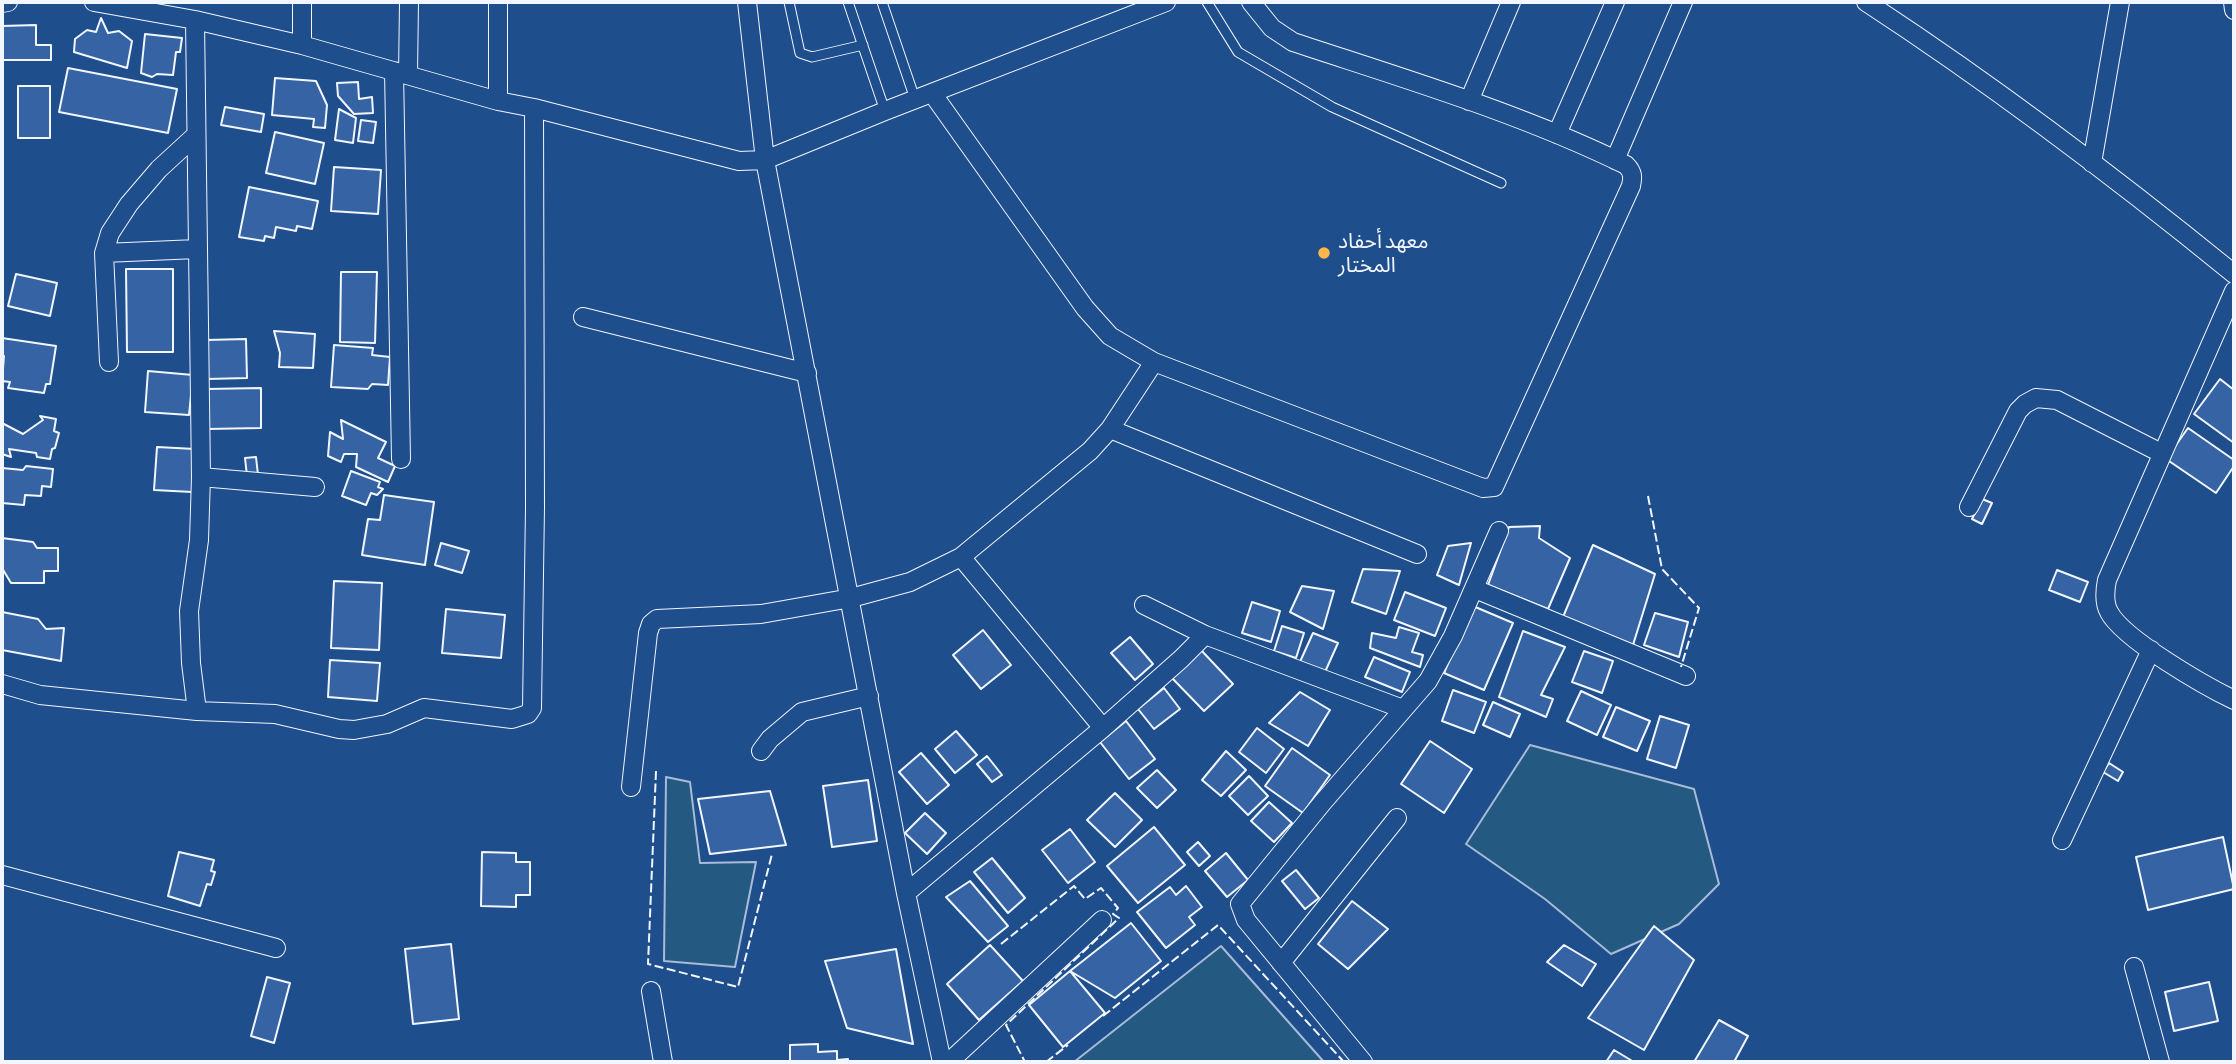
<!DOCTYPE html>
<meta charset="utf-8">
<style>
body{margin:0}
#map{position:relative;width:2236px;height:1064px;overflow:hidden;background:#1f4e8c;font-family:"Asap Condensed",sans-serif}
canvas{display:block}
.frame{position:absolute;inset:0;border:4px solid #f2f6ff;pointer-events:none}
</style>
<div id="map">
<canvas width="2236" height="1064"></canvas>
<div class="frame"></div>
</div>
<script>
const g = document.querySelector('canvas').getContext('2d');
g.lineJoin = 'round';
function paint(path, color) {
  g.fillStyle = color;
  g.fill(path, 'evenodd');
}
function stroke(path, color, width, dash) {
  g.strokeStyle = color;
  g.lineWidth = width;
  g.lineCap = dash ? 'butt' : 'round';
  g.setLineDash(dash || []);
  g.stroke(path);
}
function write(font, color, halo, rows, align = 'center') {
  g.font = font + ' "Asap Condensed","Noto Sans Arabic",sans-serif';
  g.lineWidth = 5;
  g.setLineDash([]);
  g.textBaseline = 'middle';
  g.strokeStyle = halo;
  g.fillStyle = color;
  for (const [text, x, y, turn = 0] of rows) {
    g.save();
    g.translate(x, y);
    g.rotate((+turn || 0) * Math.PI / 180);
    g.textAlign = isNaN(turn) ? turn : align;
    if (halo) g.strokeText(text, 0, 0);
    g.fillText(text, 0, 0);
    g.restore();
  }
}
const green = new Path2D(`
 M1530,745L1694,789L1719,884L1679,924L1611,954L1545,899L1466,844Z
 M666,777L690,782L700,863L756,862L735,967L664,961Z
 M1221,946L1324,1062H1074Z`);
paint(green, '#245a82');
stroke(green, '#a8bbd7', 2);
const building = new Path2D(`
 M101,18L108,33L119,31L132,41L127,68L74,52L75,39L87,30L96,32Z
 M36,25V45H51V60H2V26Z
 M145,34L182,38L180,52H176L173,75L157,74L152,77L141,73Z
 M68,68L177,89L168,133L59,112Z
 M275,78L316,81L327,105L325,128L313,127L314,119L272,115Z
 M358,82L359,99L372,97L373,113L354,114L338,96L337,83Z
 M18,86H50V138H18Z
 M225,107L264,114L261,132L221,125Z
 M339,109L356,118L353,143L335,140Z
 M361,120L376,122L373,143L358,141Z
 M275,132L324,143L315,184L266,173Z
 M334,167L381,170L378,214L331,211Z
 M249,187L318,201L312,229L297,226L296,231L276,227L274,238L265,236L264,241L239,237Z
 M126,269H173V352H127Z
 M341,272H377L375,343L340,342Z
 M16,274L57,283L50,316L8,306Z
 M274,331L315,334L313,368L279,367L280,353Z
 M2,338L56,346L50,384H46L44,393L8,388L10,382L2,381L4,356L2,359Z
 M246,339L247,378L207,379L206,340Z
 M334,345L373,348L372,355L390,357L388,385L372,384L368,389L331,387Z
 M148,371L193,375L189,415L145,412Z
 M2220,379L2234,390V443L2194,414Z
 M261,388V428L207,429L206,389Z
 M40,416L56,419L54,431L59,433L55,448L52,449L50,459L37,457L36,453L9,449L11,457L2,454V423L23,434L43,420Z
 M341,420L386,442L378,458L395,466L388,482L356,467L357,454H344L341,462L328,456L330,432L343,439Z
 M2188,428L2234,460V466L2216,493L2166,459Z
 M157,447L195,449L192,492L154,490Z
 M256,457L258,475L247,476L245,458Z
 M26,466L53,469L51,487L42,486L41,496L25,495L24,505L2,503V468L23,470Z
 M351,471L380,482L378,487L383,489L377,495L371,493L366,505L342,496Z
 M384,495L434,502L425,565L362,555L368,519L380,520Z
 M1982,499L1992,503L1982,524L1972,519Z
 M1540,526L1539,538L1570,558L1548,609L1488,585L1509,527Z
 M2,538L33,542L37,548H58V571H44V583H11L2,568Z
 M441,543L469,551L462,573L435,565Z
 M1471,543L1459,585L1437,575L1448,546Z
 M1593,545L1655,574L1633,645L1563,617Z
 M1363,569L1400,571L1386,614L1352,602Z
 M2057,570L2088,582L2080,602L2049,590Z
 M334,581L382,583L379,650L331,648Z
 M1302,586L1334,591L1323,629L1290,612Z
 M1405,592L1446,608L1435,636L1394,620Z
 M1252,602L1280,611L1271,642L1242,633Z
 M1473,606L1513,623L1484,690L1444,673Z
 M446,609L505,615L501,658L442,653Z
 M2,612L38,619L46,629L64,628L61,661L2,650Z
 M1655,613L1688,622L1679,657L1644,645Z
 M1282,626L1304,633L1296,658L1274,651Z
 M1399,627L1419,633L1412,652L1423,655L1420,667L1370,648L1372,633L1396,638Z
 M983,630L1011,665L981,689L953,655Z
 M1523,631L1565,647L1541,695L1553,699L1546,717L1499,697Z
 M1313,633L1338,643L1325,672L1299,664Z
 M1130,637L1153,664L1135,680L1111,653Z
 M1201,650L1233,684L1204,711L1172,678Z
 M1584,651L1613,661L1602,693L1572,682Z
 M1374,657L1410,672L1402,692L1365,677Z
 M330,660L380,663L377,701L328,697Z
 M1164,688L1180,709L1154,729L1138,709Z
 M1453,690L1486,702L1474,733L1442,721Z
 M1581,691L1611,705L1597,735L1567,721Z
 M1300,692L1330,710L1308,746L1269,723Z
 M1493,702L1520,714L1510,737L1483,725Z
 M1616,707L1650,721L1637,751L1603,737Z
 M1660,716L1689,725L1676,768L1647,759Z
 M1126,721L1155,759L1129,779L1100,742Z
 M1257,728L1284,749L1266,773L1239,752Z
 M956,731L977,755L955,773L935,749Z
 M1430,741L1472,769L1444,813L1401,784Z
 M1292,748L1330,775L1303,813L1265,786Z
 M1226,751L1246,770L1221,796L1202,780Z
 M921,753L949,785L927,804L899,772Z
 M987,756L1002,775L992,782L977,764Z
 M2109,763L2123,772L2118,781L2103,772Z
 M1157,770L1176,790L1157,808L1137,788Z
 M1249,776L1268,796L1248,815L1229,796Z
 M868,780L877,841L832,847L823,786Z
 M770,791L786,845L710,854L698,799Z
 M1115,793L1142,820L1115,847L1087,820Z
 M1269,802L1292,823L1274,842L1251,821Z
 M925,813L946,833L927,854L905,833Z
 M1154,827L1185,865L1138,903L1107,866Z
 M1070,829L1095,862L1068,883L1042,850Z
 M2223,837L2234,889L2148,910L2136,857Z
 M1198,842L1210,856L1199,866L1187,852Z
 M179,852L214,860L211,871L215,872L211,885L207,884L200,906L168,896Z
 M482,852L516,853V862H530V895H516V907L481,906Z
 M1226,853L1248,880L1227,897L1205,871Z
 M992,858L1025,898L1008,913L974,872Z
 M1296,870L1319,898L1305,909L1282,881Z
 M970,881L1008,926L988,942L946,897Z
 M1186,886L1202,907L1189,917L1195,925L1166,948L1137,912L1170,887L1176,895Z
 M1352,901L1388,929L1348,969L1318,944Z
 M1131,923L1161,961L1115,998L1070,971Z
 M1654,926L1694,960L1644,1050L1588,1018Z
 M451,944L459,1019L413,1024L405,949Z
 M990,945L1023,981L979,1020L947,984Z
 M1564,945L1596,964L1582,986L1547,962Z
 M896,949L913,1044L847,1028L825,961Z
 M1070,971L1105,1013L1063,1047L1029,1005Z
 M267,977L290,983L274,1043L251,1036Z
 M2209,982L2218,1021L2174,1031L2165,992Z
 M1719,1020L1748,1036L1734,1062H1694Z
 M818,1044V1052L837,1051V1060L848,1059V1062H790V1045Z
 M1614,1050L1634,1062H1606Z`);
paint(building, '#3563a3');
stroke(building, '#f2f6ff', 2);
const service = new Path2D(`
 M789,2L800,53L812,57L863,45
 M848,2L885,111
 M882,2L915,99
 M1207,2L1238,52L1332,107L1501,183`);
const minor = new Path2D(`
 M94,2L195,20L302,45L498,101L534,108L739,161L765,160L885,111L1166,2
 M302,2V45
 M747,2L765,160L906,893L942,1062
 M1866,2C1993,85 2116,178 2234,274
 M2233,2L2234,10
 M2,3L8,2
 M394,71L401,459
 M408,75L409,2
 M932,93L1085,308L1110,336L1154,362L1483,488L1494,487L1631,186C1633,177 1633,172 1626,165C1520,113 1405,79 1293,42L1272,28L1251,2
 M498,101V2
 M1469,101L1511,2
 M1557,134L1615,2
 M1615,160L1683,2
 M2092,163L2120,2
 M104,253L197,249
 M2234,291L2107,580C2105,590 2104,603 2109,612C2123,639 2205,686 2234,700
 M583,317L807,373
 M109,362L104,253L110,233L129,204L159,169L196,135
 M1110,429L1417,554
 M201,477L315,487
 M1969,507L2018,411L2025,404L2036,398L2057,400L2161,453
 M961,557L1103,728
 M1475,589L1686,676
 M1144,605L1205,635
 M2,684L40,695L197,711L191,663L189,611L199,540L201,477L195,20
 M197,711L275,714L339,729L354,730L387,724L424,708L512,719L528,714L532,708L535,507L534,108
 M761,751L770,739L802,712L869,696
 M631,787L648,633L651,624L657,619L761,614L851,598L910,582L961,557L1090,451L1110,429L1154,362
 M2062,840L2151,650
 M2,875L276,948
 M906,893L1103,728L1181,659L1205,635L1403,709
 M1281,963L1397,818
 M2134,967L2160,1062
 M651,991L663,1062
 M949,1062L1102,920
 M1363,1062L1246,920L1240,904L1323,802L1428,681L1453,636L1499,531`);
stroke(service, '#f2f6ff', 11);
stroke(minor, '#f2f6ff', 20);
stroke(service, '#1f4e8c', 9);
stroke(minor, '#1f4e8c', 18);
stroke(new Path2D(`
 M1648,496L1662,569L1699,608L1681,667
 M656,771L648,964L738,987L772,854
 M1001,944L1074,886L1085,899L1101,888L1118,908L1113,914L1119,918L1006,1025L1025,1062
 M1103,1016L1218,925L1344,1062
 M1046,1062L1068,1045`), '#f2f6ff', 2, [9, 3.5]);
for (const [x, y, r, color] of [
 [1324,253,7,"#ffb74d"]
]) {
  const dot = new Path2D();
  dot.arc(x, y, r, 0, 2 * Math.PI);
  g.fillStyle = color;
  g.fill(dot);
  stroke(dot, '#1f4e8c', 2.5);
}
write('21px', '#f2f6ff', '#1f4e8c', [
 ["معهد أحفاد",1338,241],
 ["المختار",1338,265]
], 'left');
</script>
